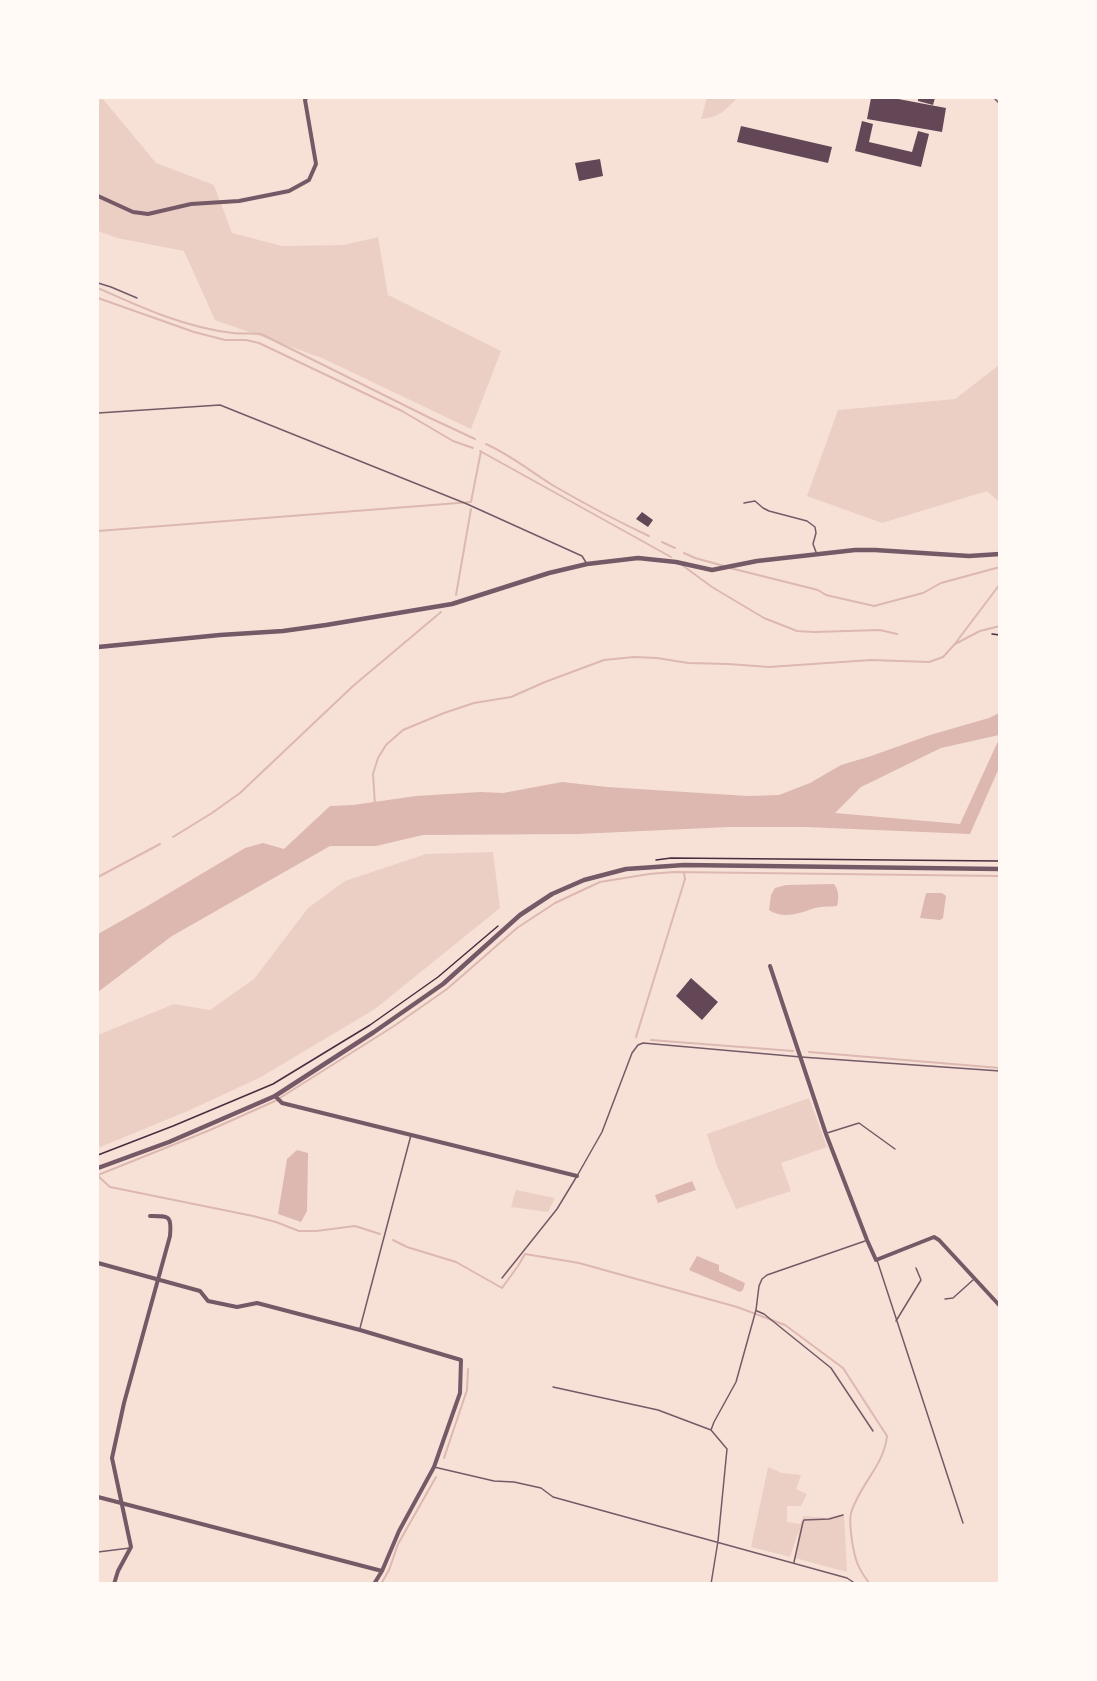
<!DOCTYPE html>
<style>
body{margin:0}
#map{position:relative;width:1097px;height:1681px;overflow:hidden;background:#f7e1d7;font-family:Overpass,sans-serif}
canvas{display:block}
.frame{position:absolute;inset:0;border:99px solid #fffaf5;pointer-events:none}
</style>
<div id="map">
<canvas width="1097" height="1681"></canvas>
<div class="frame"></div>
</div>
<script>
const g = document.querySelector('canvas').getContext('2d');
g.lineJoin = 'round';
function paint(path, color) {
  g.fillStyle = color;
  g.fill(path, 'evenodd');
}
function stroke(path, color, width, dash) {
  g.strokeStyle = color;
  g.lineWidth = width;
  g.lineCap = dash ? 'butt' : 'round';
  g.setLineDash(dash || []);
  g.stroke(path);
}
paint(new Path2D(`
 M98,98H102L156,163L214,185L232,233L282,246L344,245L378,237L388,295L501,351L471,429L322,358L215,320L184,251L117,238L98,231Z
 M707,98H737C726,110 718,118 701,119Z
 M999,365V502L987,491L882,523L807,496L838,410L955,399Z
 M493,852L500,908L375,1009L261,1077L190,1110L98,1148V1035L174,1004L210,1010L254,979L308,908L345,881L426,854Z
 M809,1098L827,1147L781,1163L791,1191L736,1209L717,1166L707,1134Z
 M516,1190L555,1198L548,1212L511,1207Z
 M768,1467L782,1473L801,1475L796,1489L807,1494L801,1506H787V1522L800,1524L803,1516L827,1518L844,1514L847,1572L795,1558L799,1530L790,1557L751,1547Z`), '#ebcfc5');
paint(new Path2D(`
 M999,713V735L941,748L861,787L835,813L960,824L999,739V768L970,834L806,827H729L578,834L423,835L376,846H330L172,936L98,992V934L144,908L245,848L263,843L284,849L330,806L353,805L416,796L480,792L503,793L562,782L607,787L748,796L779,795L810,783L841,765L871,756L930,735L989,718Z
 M834,884C839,890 839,899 837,906C830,907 819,906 812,909C798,914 782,919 769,910L771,895L775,888L786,885Z
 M926,893H942L946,896L943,918L940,920L920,918Z
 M297,1150L308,1153L307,1211L301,1222L278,1214L287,1159Z
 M692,1181L696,1190L658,1203L655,1195Z
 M697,1256L719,1265V1271L745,1283L743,1290L740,1292L689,1270Z`), '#dcb8b0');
stroke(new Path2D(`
 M98,288C140,307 186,328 233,333C242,334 252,333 261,334L430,418L475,439
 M98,298L194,332L225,340H246L259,343L402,411L453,441L473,448
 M486,444C511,455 531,472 554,486C585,504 617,521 649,536
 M480,451L671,557
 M98,531L471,502L481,451
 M662,542L675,548
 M684,553L695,558L724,566
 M682,565L712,587L764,618L797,631L814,632L880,630L897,634
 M730,568L818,590L826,595L874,606L923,593L941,583L1000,567
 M456,595L471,509
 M955,644L980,631L1000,626
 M375,805L373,774L378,758L386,745L403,730L444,713L474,703L511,697L545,682L604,660L634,657L657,658L688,663L728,664L769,667L871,660L929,662L943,657L954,645L1000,584
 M173,837L212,813L240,793L353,686L441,612
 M98,877L160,844
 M636,1037L685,879L684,873
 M651,1040L793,1051
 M809,1052L1000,1068
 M98,1175L210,1130L275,1101L394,1026L447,989L517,928L555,903L600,882L649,874L674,872L1000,876
 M98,1176L110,1187L253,1216L276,1222L299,1231H316L355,1226L380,1234
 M393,1240L407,1247L456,1262L502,1288L518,1266L525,1254L579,1263L737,1307L785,1325L843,1368L887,1436C884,1466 859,1485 851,1513C849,1521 851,1532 852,1541C855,1560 858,1569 870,1584
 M444,1458L467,1390L468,1369
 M381,1584L389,1570L398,1544L436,1477`), '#dcb8b0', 2);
paint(new Path2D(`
 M871,98H893L946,108L942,132L867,119Z
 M918,98H935L933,105L918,101Z
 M862,121L873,124L869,142L912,152L918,131L929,134L921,167L855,151Z
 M741,126L832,147L828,163L737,142Z
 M600,159L603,176L579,181L575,163Z
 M642,512L653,520L648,527L636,519Z
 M691,978L718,1002L702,1020L676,996Z`), '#644757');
stroke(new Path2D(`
 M992,634L1000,635
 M656,860L671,858L1000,861
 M98,1155L173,1126L273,1084L370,1025L438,977L498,926`), '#4a2c40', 1.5);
stroke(new Path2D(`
 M994,98L1000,104
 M98,283L111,287L137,298
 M98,413L220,405L467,504L582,556L587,564
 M744,503L755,501L763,508L769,511L807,521L815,527L816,533L813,544L816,552
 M827,1133L859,1123L895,1149
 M877,1260L963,1523
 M502,1278L557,1209L577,1176L602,1132L632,1053L638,1045L643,1043L801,1057L1000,1071
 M945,1299L953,1298L973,1280
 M757,1311L764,1314L831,1368L873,1431
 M896,1321L921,1280L916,1268
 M360,1328L411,1135
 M553,1387L658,1410L711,1430
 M434,1467L494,1481L514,1482L541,1488L553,1497L847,1578L856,1584
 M98,1552L130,1548
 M794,1562L803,1522L804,1520L829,1519L843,1515
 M711,1584L718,1541L727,1449L711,1430L714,1422L736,1382L756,1310L759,1286L762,1279L767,1275L865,1241`), '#755966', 1.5);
stroke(new Path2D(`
 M98,196L133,212L148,214L191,204L239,201L289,191L309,180L316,164L305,100L306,98
 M770,966L826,1134L867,1240L876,1260L934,1237L939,1240L1000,1306
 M275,1096L282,1103L577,1176
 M98,1263L200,1291L208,1301L237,1307L257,1303L360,1330L461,1360L460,1393L434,1467L399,1531L382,1571L374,1584
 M98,1497L382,1571
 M114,1584L118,1571L131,1547L112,1458L124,1403L170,1236C172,1215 169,1216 150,1216`), '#755966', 4);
stroke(new Path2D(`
 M98,647L220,635L283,631L326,625L452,604L549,573L587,564L638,558L676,562L712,570L757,561L855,550H875L969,556L1000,554
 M98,1168L169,1142L275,1096L374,1032L443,984L520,915L552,894L584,880L626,869L684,865L1000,869`), '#755966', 4.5);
</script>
